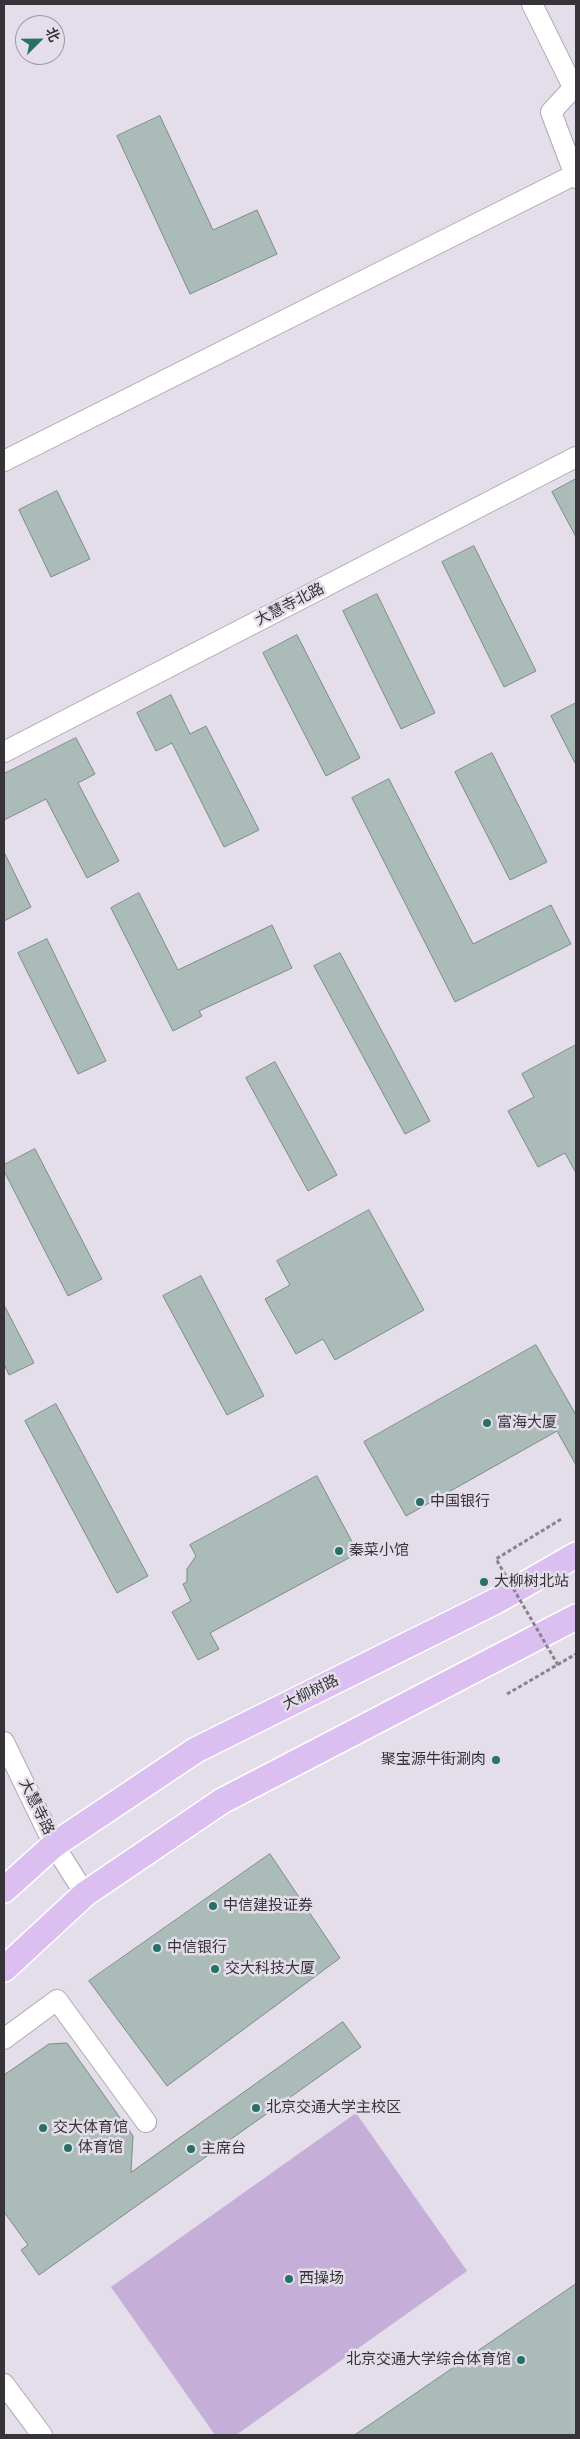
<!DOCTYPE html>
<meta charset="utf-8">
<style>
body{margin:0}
#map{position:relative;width:580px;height:2439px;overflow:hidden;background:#e4ddea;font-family:"DM Sans","Noto Sans SC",sans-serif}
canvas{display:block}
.frame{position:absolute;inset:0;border:5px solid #363438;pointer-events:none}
.north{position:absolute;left:15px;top:15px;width:50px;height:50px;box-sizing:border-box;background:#e4ddea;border:1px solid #9e99a3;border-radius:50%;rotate:67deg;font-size:14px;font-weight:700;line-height:20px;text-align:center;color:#363438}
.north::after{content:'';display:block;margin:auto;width:18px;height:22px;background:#277068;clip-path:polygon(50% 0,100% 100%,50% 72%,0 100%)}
</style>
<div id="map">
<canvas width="580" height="2439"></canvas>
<div class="frame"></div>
<div class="north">北</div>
</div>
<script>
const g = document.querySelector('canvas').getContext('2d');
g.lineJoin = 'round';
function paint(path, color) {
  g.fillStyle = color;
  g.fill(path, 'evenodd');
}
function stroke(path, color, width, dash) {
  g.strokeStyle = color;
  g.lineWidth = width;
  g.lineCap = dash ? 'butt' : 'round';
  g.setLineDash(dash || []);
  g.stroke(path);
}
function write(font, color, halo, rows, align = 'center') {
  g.font = font + ' "DM Sans","Noto Sans SC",sans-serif';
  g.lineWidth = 5;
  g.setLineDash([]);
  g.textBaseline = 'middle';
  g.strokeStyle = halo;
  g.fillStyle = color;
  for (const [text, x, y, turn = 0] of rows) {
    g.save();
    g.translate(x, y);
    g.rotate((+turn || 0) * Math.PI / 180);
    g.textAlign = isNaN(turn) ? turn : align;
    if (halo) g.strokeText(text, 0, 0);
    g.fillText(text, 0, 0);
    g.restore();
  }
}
paint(new Path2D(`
 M356,2113L467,2271L236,2435H215L111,2287Z`), '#c5aed8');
const building = new Path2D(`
 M160,116L213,230L257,210L277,254L190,294L117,136Z
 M576,479V537L552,492Z
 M57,491L90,559L51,577L19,510Z
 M474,546L536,671L504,687L442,562Z
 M377,594L435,713L401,729L343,611Z
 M297,635L360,758L326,776L263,653Z
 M171,695L190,734L206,726L259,830L224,847L172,743L156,751L137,713Z
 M576,703V765L551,716Z
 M76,738L95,774L78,783L119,861L87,878L46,799L4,820V774Z
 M492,753L547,862L510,880L455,772Z
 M389,779L473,944L551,905L571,944L455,1002L352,798Z
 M4,852L31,907L4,921Z
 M139,893L178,970L272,925L292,968L199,1011L202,1016L173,1031L111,908Z
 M47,939L106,1061L78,1074L18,953Z
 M340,953L430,1121L405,1134L314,966Z
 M576,1045V1173L565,1153L538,1167L508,1111L534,1097L522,1074Z
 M275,1062L337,1175L308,1191L246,1078Z
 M35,1149L102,1279L68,1296L4,1171V1165Z
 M369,1210L424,1310L335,1360L323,1339L296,1354L265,1299L290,1285L277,1261Z
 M201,1276L264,1396L227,1415L163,1296Z
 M4,1305L34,1363L9,1375L4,1364Z
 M536,1345L576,1415V1465L557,1431L406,1516L364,1442Z
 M56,1404L148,1576L117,1593L25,1421Z
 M317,1476L358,1553L210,1633L219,1649L198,1660L172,1612L191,1601L183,1584L187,1582V1569L196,1556L190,1545Z
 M270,1854L340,1958L167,2086L89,1981Z
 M343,2022L361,2047L39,2275L21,2250L28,2245L4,2212V2075L49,2044L67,2043L133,2136L131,2172Z
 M576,2284V2435H355Z`);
paint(building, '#abbbb8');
stroke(building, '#7c8b89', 1);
const minor = new Path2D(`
 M532,4L573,87
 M576,85L551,112L576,178
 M4,461L574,175
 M4,752L576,457
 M4,1742L54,1845L85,1894
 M4,2039L57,2000L146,2122
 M4,2384L42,2435`);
const major = new Path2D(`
 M4,1890L54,1845L196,1750L496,1601L576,1555
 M4,1969L85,1894L222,1801L576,1617`);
stroke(minor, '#afa9b4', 22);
stroke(major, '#fff', 28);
stroke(new Path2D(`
 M507,1694L576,1654`), '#87838b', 3, [4, 2.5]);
stroke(minor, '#fff', 20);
stroke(major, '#dbbff1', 25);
stroke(new Path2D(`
 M558,1665L496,1559L563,1518`), '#87838b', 3, [4, 2.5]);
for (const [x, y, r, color] of [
 [487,1423,5,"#277068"],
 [420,1502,5,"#277068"],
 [339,1551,5,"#277068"],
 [484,1582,5,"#277068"],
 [496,1760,5,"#277068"],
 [213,1906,5,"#277068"],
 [157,1948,5,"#277068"],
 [215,1969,5,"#277068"],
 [256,2108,5,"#277068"],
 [43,2128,5,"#277068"],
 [68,2148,5,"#277068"],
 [191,2149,5,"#277068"],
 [289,2279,5,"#277068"],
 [521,2360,5,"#277068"]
]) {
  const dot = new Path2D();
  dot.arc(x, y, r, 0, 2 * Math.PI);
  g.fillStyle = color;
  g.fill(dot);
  stroke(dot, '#e4ddea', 2);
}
write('15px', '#363438', '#e4ddea', [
 ["大慧寺北路",290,605,-27],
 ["大柳树路",311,1693,-26],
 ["大慧寺路",36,1807,64]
]);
write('15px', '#363438', '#e4ddea', [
 ["富海大厦",497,1423],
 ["中国银行",430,1502],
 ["秦菜小馆",349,1551],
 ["大柳树北站",494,1582],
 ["聚宝源牛街涮肉",486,1760,"right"],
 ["中信建投证券",223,1906],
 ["中信银行",167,1948],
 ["交大科技大厦",225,1969],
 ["北京交通大学主校区",266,2108],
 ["交大体育馆",53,2128],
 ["体育馆",78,2148],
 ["主席台",201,2149],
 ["西操场",299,2279],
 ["北京交通大学综合体育馆",511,2360,"right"]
], 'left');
</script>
